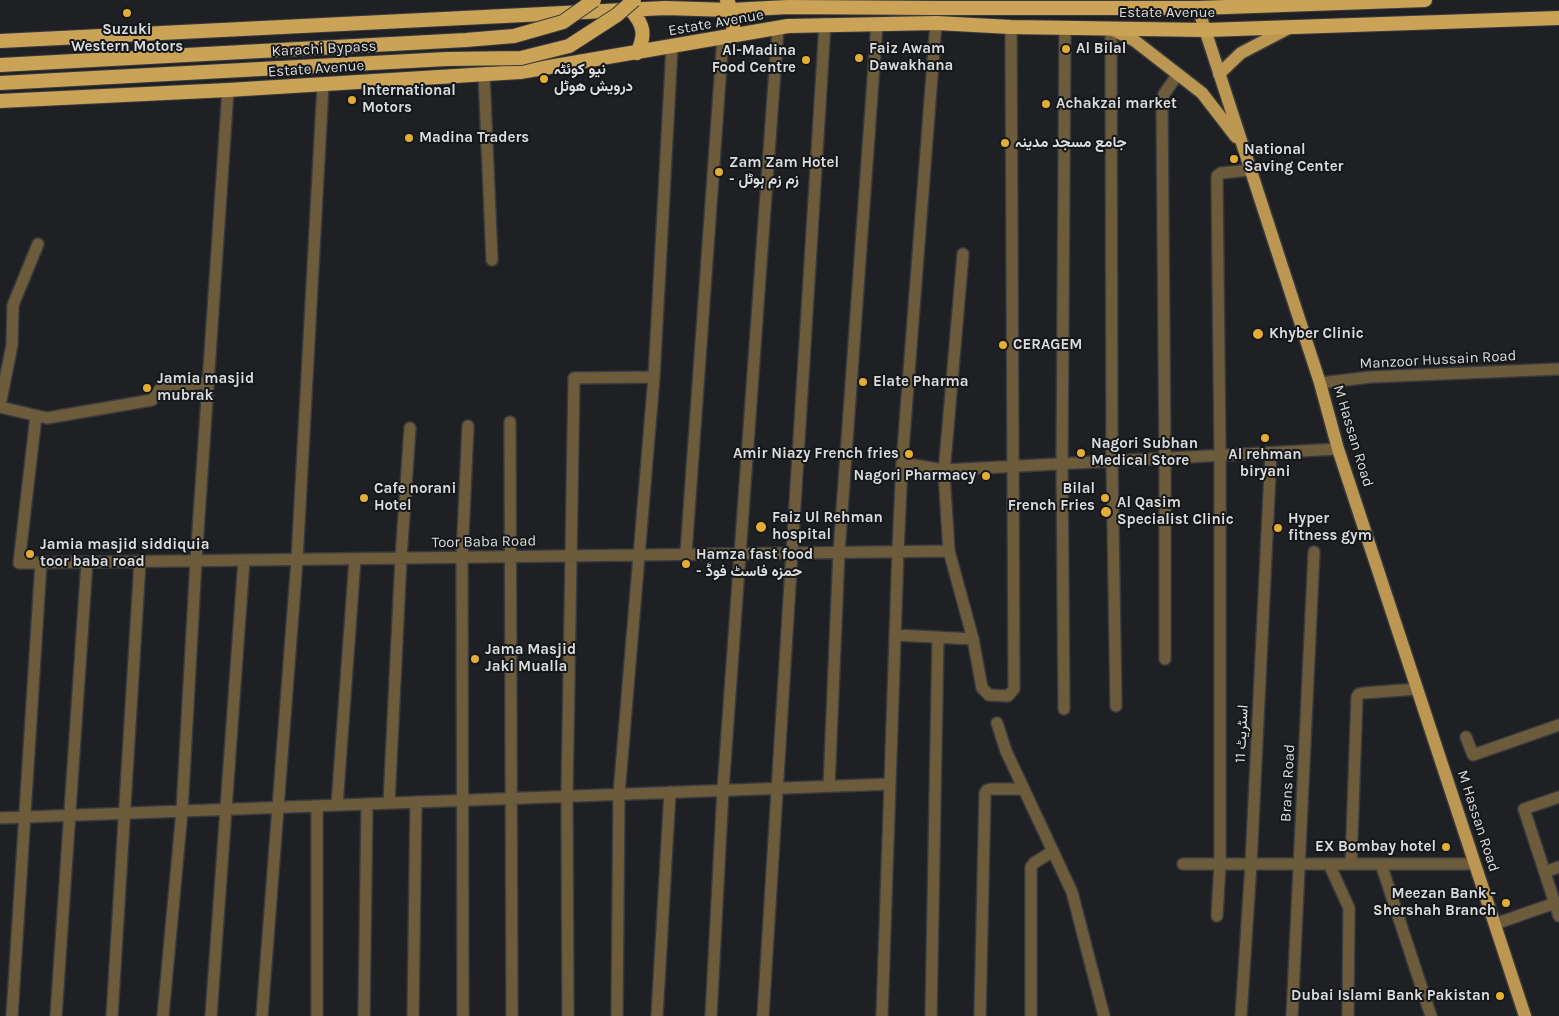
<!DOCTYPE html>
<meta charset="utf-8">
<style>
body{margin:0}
canvas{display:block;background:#1e2023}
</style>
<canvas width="1559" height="1016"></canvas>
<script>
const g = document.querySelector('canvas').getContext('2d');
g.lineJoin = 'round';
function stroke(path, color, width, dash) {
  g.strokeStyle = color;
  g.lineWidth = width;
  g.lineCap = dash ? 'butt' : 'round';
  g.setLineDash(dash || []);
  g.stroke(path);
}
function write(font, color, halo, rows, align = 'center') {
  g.font = font + ' Karla,Vazirmatn,sans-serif';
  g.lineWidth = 4;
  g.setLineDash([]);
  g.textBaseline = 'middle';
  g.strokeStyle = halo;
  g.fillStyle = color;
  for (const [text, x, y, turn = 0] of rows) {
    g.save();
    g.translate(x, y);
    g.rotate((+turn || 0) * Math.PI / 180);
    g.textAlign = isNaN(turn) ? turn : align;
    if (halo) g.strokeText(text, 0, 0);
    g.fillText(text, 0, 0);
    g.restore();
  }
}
const minor = new Path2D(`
 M1111,29L1112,461L1116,706
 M484,74L492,260
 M963,254L944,473L949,551L973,639L982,688L989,695L1008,696L1014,689L1011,27
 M1320,383L1371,377L1559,369
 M0,405L12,345L13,305L38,244
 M0,407L47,418L152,400L160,389L209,382
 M36,416L19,563L949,551
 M510,422L512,1016
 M902,463L944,470L1338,449
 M686,553L723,37
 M895,635L973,639
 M1165,659V458L1162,102L1164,94L1178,74
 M1064,709L1062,464L1065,27
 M997,723L1006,751L1072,892L1104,1016
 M1466,737L1473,755L1559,725
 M829,786L839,552L877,24
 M1559,797L1524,809L1559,916
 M389,803L401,558L410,428
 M337,805L355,559
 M317,806V1016
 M0,818L890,784
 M1183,864H1475
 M1329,864L1349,908L1348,1016
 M1351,864L1357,697L1359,694L1363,693L1417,689
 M1381,864L1431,1016
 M1545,872L1559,867
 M1217,916L1220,864V455L1217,176L1221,173L1250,170
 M1495,924L1555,903
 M12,1016L41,563
 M56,1016L87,562
 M112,1016L140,562
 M163,1016L182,811L196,561L228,90
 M211,1016L244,560
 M262,1016L297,560L323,85
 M364,1016L367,804
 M413,1016L416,802
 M463,1016L462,557L468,426
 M568,1016L567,796L574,378L654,377
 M617,1016L619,794L654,377L672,47
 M657,1016L670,792
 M711,1016L723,790L778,28
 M763,1016L825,24
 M882,1016L898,551L902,463L936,23
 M931,1016L938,638
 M980,1016L985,793L987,790L991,789H1024
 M1031,1016V867L1034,863L1053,851
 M1241,1016L1251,864L1271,453
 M1292,1016L1314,552`);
const primary = new Path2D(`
 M1198,8L1320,383L1338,449L1525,1016
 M1111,29L1135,41L1202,93L1236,137
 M1219,74L1241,53L1289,28`);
const trunk = new Path2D(`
 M727,0L731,10L734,35
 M631,10C644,25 646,35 637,53
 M0,41L665,8L731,10L788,7L936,8H1198L1425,0
 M0,101L228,90L520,72L788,26L936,23L1011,27L1206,30L1559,18`);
stroke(minor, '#383a3d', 14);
stroke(primary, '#383a3d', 15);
stroke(trunk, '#383a3d', 16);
stroke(minor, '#6d5c3c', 11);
stroke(primary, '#bb9752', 12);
stroke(trunk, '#caa356', 14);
const trunkBridge = new Path2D(`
 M0,65L466,40L514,36L563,22L594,0
 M0,83L447,59L521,58L569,46L617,15L634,0`);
stroke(trunkBridge, '#383a3d', 16, []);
stroke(trunkBridge, '#caa356', 14);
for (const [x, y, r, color] of [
 [127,13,5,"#e4ae35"],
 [1066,49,5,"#e4ae35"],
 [859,58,5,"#e4ae35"],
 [806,60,5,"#e4ae35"],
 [544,79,5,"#e4ae35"],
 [352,100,5,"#e4ae35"],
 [1046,104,5,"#e4ae35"],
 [409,138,5,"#e4ae35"],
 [1005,143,5,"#e4ae35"],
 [1234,159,5,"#e4ae35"],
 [719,172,5,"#e4ae35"],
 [1258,334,6,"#e4ae35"],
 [1003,345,5,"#e4ae35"],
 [863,382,5,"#e4ae35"],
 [147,388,5,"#e4ae35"],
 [1265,438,5,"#e4ae35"],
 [1081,453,5,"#e4ae35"],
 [909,454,5,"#e4ae35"],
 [986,476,5,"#e4ae35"],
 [364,498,5,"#e4ae35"],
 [1105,498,5,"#e4ae35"],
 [1106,512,6,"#e4ae35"],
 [761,527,6,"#e4ae35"],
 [1278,528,5,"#e4ae35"],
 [30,554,5,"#e4ae35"],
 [686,564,5,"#e4ae35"],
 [475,659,5,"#e4ae35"],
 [1446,847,5,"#e4ae35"],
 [1506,903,5,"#e4ae35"],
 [1500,996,5,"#e4ae35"]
]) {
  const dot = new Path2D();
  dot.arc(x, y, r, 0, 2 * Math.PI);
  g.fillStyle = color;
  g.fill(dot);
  stroke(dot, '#151719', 2);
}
write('15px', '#dbdcde', '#151719', [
 ["Estate Avenue",1167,13],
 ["Estate Avenue",716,23,-10],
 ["Karachi Bypass",324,49,-3],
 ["Estate Avenue",316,69,-4],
 ["Manzoor Hussain Road",1438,360,-3],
 ["M Hassan Road",1353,436,73],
 ["Toor Baba Road",484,542,-1],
 ["اسٹریٹ 11",1242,734,-87],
 ["Brans Road",1288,783,-87],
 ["M Hassan Road",1478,821,72]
]);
write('bold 15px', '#dbdcde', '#151719', [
 ["Suzuki",127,30,"center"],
 ["Western Motors",127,47,"center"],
 ["Faiz Awam",869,49],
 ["Dawakhana",869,66],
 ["Al Bilal",1076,49],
 ["Al-Madina",796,51,"right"],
 ["Food Centre",796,68,"right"],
 ["نیو کوئٹہ",554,70],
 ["درویش ھوٹل",554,87],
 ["International",362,91],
 ["Motors",362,108],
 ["Achakzai market",1056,104],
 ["Madina Traders",419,138],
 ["جامع مسجد مدینہ",1015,143],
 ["National",1244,150],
 ["Saving Center",1244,167],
 ["Zam Zam Hotel",729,163],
 ["- زم زم ہوٹل",729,180],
 ["Khyber Clinic",1269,334],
 ["CERAGEM",1013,345],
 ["Jamia masjid",157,379],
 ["mubrak",157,396],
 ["Elate Pharma",873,382],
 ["Nagori Subhan",1091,444],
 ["Medical Store",1091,461],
 ["Amir Niazy French fries",899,454,"right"],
 ["Al rehman",1265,455,"center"],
 ["biryani",1265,472,"center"],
 ["Nagori Pharmacy",976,476,"right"],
 ["Cafe norani",374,489],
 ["Hotel",374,506],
 ["Bilal",1095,489,"right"],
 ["French Fries",1095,506,"right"],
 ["Al Qasim",1117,503],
 ["Specialist Clinic",1117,520],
 ["Faiz Ul Rehman",772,518],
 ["hospital",772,535],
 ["Hyper",1288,519],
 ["fitness gym",1288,536],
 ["Jamia masjid siddiquia",40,545],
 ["toor baba road",40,562],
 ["Hamza fast food",696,555],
 ["- حمزہ فاسٹ فوڈ",696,572],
 ["Jama Masjid",485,650],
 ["Jaki Mualla",485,667],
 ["EX Bombay hotel",1436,847,"right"],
 ["Meezan Bank -",1496,894,"right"],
 ["Shershah Branch",1496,911,"right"],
 ["Dubai Islami Bank Pakistan",1490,996,"right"]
], 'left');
</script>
